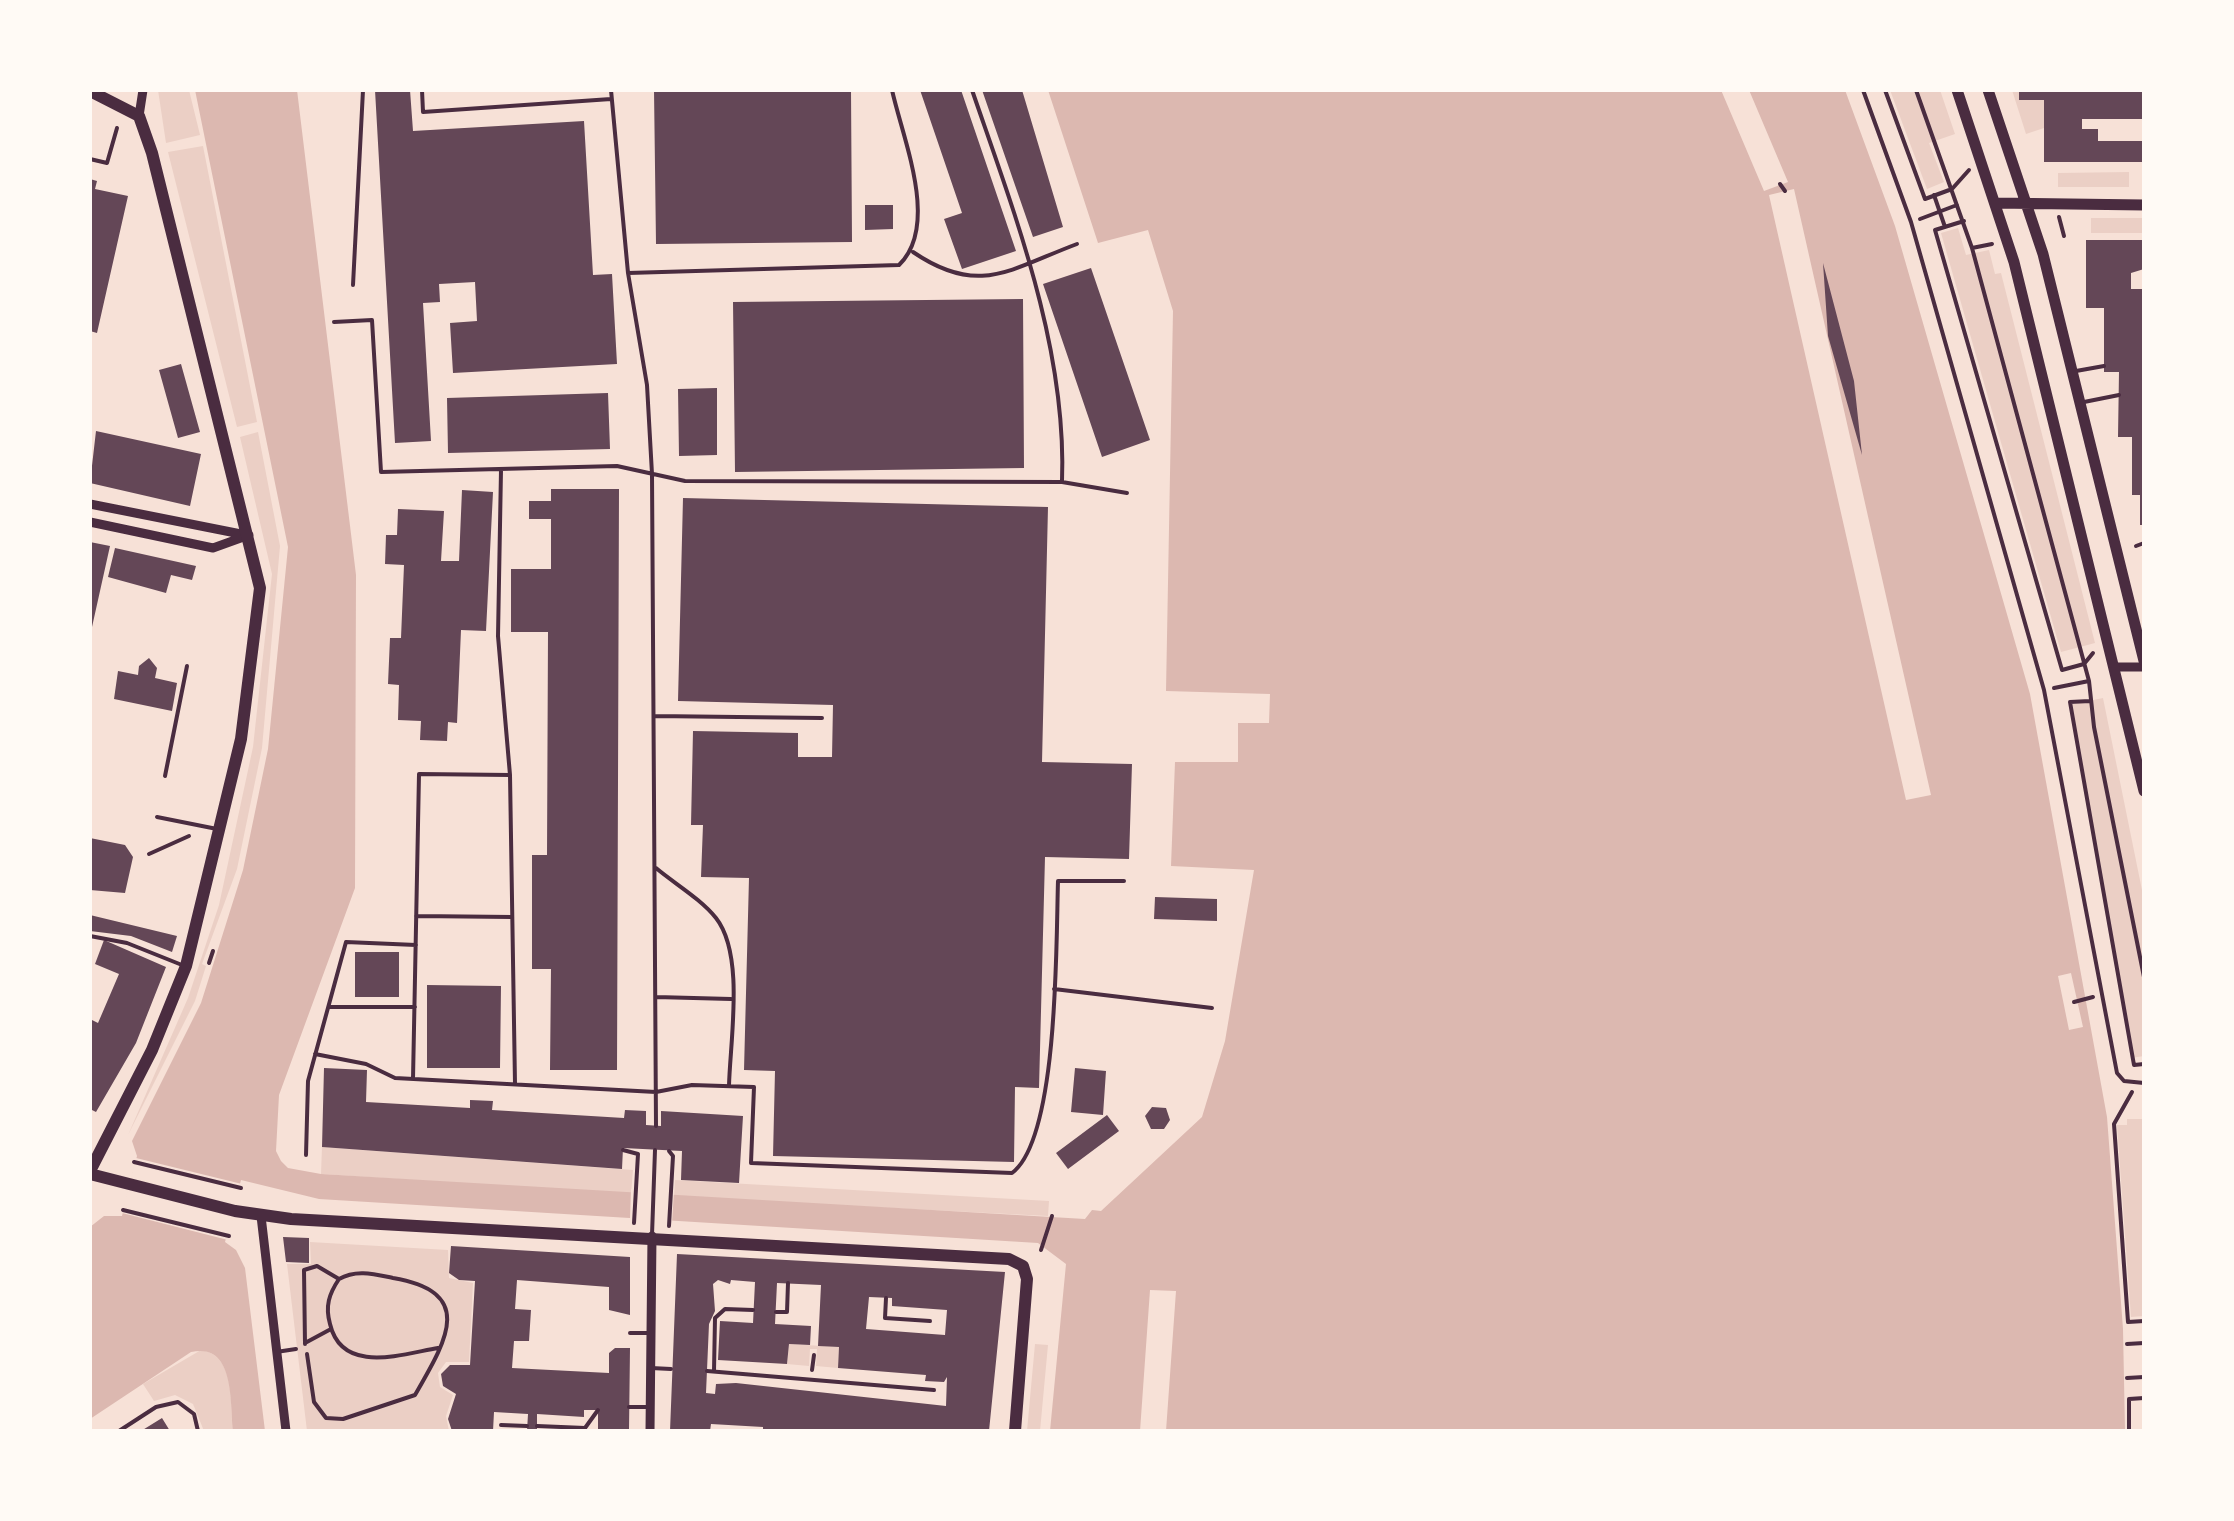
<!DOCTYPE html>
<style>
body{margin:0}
#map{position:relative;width:2234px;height:1521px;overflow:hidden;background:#f7e1d7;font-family:"IBM Plex Serif",serif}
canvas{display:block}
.frame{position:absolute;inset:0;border:92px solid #fffaf5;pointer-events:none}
</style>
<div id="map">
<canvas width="2234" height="1521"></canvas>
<div class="frame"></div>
</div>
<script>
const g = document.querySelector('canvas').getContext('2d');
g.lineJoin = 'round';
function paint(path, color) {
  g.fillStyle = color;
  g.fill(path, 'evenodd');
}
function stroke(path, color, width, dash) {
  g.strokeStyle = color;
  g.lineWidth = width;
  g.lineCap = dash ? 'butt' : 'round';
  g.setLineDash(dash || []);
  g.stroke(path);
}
paint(new Path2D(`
 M158,90H189L200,135L166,143Z
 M1890,90H1940L1955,134L1929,143L1944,182L1927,189Z
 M2012,90L2044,100V128L2026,134Z
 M203,146L257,422L237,427L168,152Z
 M2129,172V187H2058V173Z
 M2091,218H2144V233H2091Z
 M1958,228L1966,255L1989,250L1995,274L2001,273L2095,643L2061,652L1941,233Z
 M258,432L280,546L262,748L237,869L202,964L206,966L195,1001L128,1135L188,998L219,905L253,747L272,574L240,437Z
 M2103,698L2144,900V1056L2131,1058L2069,705Z
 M2127,1119H2144V1316L2131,1317L2117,1125H2127Z
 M322,1147L633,1170L631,1194L321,1174Z
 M675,1180L1049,1201L1048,1216L674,1197Z
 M310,1242L448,1250L449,1278L473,1283L469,1362H446L438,1373L440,1387L453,1395L446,1416L449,1431H307L287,1264H311Z
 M789,1344L839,1347L838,1368L816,1366L817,1349H810L809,1366L787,1364Z
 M1035,1344L1048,1345L1040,1431H1027Z
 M201,1350C236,1355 230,1404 233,1431H204L193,1404L175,1395L154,1401L143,1384Z`), '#ebcfc5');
paint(new Path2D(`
 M195,90H297L356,575L355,888L279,1095L276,1151L281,1161L288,1168L321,1174L1085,1219L1092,1210L1101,1211L1202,1117L1225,1041L1254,870L1171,866L1175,762H1238V723H1269L1270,694L1166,691L1173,311L1148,230L1098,243L1048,90H1845L1895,226L2030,694L2107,1117L2123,1329L2125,1431H1050L1066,1264L1038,1243L319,1199L241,1180L225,1242L236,1250L245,1268L265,1431H233C230,1402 235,1342 191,1352L90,1419V1227L104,1216H122L137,1156L132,1141L201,1003L243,870L268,749L288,547Z`), '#dcb8b0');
paint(new Path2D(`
 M1721,90H1749L1788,182L1764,191Z
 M1794,189L1931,795L1906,800L1769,195Z
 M2071,973L2083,1027L2069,1030L2058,976Z
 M136,1158L242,1184L228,1240L122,1213Z
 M631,1189L674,1192L672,1223L630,1220Z
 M1150,1290L1176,1291L1166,1431H1140Z`), '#f7e1d7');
paint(new Path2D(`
 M375,90H410L413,131L584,121L593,275L612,274L617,364L453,373L450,323L477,321L475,282L439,284L440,302L423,303L431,441L395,443Z
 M654,90H851L852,242L656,244Z
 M920,90H961L1016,251L962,269L944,219L962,213Z
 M982,90H1022L1063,227L1033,237Z
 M2019,90H2144V119H2082V129H2098V141H2144V162H2044V100H2019Z
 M90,179L97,181L95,189L128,196L97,333L90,331Z
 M865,205H893V229L865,230Z
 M2086,240H2144V269L2131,273V289H2144V525H2140V495H2132V437H2118L2119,372H2104V308H2086Z
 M1823,263L1854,381L1862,455L1828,336Z
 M1091,268L1150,440L1102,457L1043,284Z
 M1023,299L1024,468L735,472L733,302Z
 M181,364L200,432L178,438L159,370Z
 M717,388V455L679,456L678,389Z
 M608,393L610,449L448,453L447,398Z
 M96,431L201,454L190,506L90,483Z
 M551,489H619L617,1070H550L551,969H532V855H547L548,632H511V569H551V519H529V501H551Z
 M462,490L493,492L486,631L461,630L457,723L448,722L447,741L420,740L421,721L398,720L399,685L388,684L390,638H401L404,565L385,564L386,535H397L398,509L444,511L441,561H459Z
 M683,498L1048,507L1042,762L1132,764L1129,859L1045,857L1039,1088L1015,1087L1014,1162L773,1156L775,1071L744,1070L749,878L701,877L703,825H691L693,731L798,733V757H832L833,705L678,701Z
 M90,542L110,546L92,627H90Z
 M115,548L196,566L192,580L171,575L166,593L108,577Z
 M149,658L157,668L155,678L177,683L172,711L114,699L118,671L138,675L139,666Z
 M90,838L125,845L133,857L125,893L90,890Z
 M1155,897L1217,899V921L1154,919Z
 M90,915L177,936L172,952L131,936L90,931Z
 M104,940L166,967L136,1043L96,1112L90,1109V1019L98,1023L119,974L95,964Z
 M355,952H399V997H355Z
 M427,985L501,986L500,1068H427Z
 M324,1068L367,1070L366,1102L470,1108V1100L493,1101L492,1110L624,1118L625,1110L646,1111V1125L661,1126V1111L743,1116L739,1183L681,1180L682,1151L623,1148L622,1169L322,1147Z
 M1075,1068L1106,1071L1103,1115L1071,1112Z
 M1152,1107L1166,1108L1170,1120L1164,1129H1151L1145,1116Z
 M1107,1115L1119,1131L1068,1169L1056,1153Z
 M283,1237L309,1238V1263L286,1262Z
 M451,1246L630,1257V1315L609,1310V1287L517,1280L515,1309L531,1310L529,1341H514L512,1368L609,1373V1353L615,1348H630L629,1431H598V1410H584V1417L537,1414V1431H527L528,1414L494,1412L493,1431H452L448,1419L456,1394L443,1386L441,1374L450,1365H470L475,1281L459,1280L449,1273Z
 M677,1254L1005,1272L989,1431H763V1427L711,1424L710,1431H670ZM718,1280L730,1284L731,1280L755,1282L753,1323L720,1321L718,1360L787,1364L789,1344L810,1345L811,1326L775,1324L777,1283L821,1285L818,1346L839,1347L838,1368L926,1375L925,1381L944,1382L947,1377L946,1406L736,1383L716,1384L715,1394L706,1393L709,1324L715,1311L713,1284ZM869,1297L892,1298V1306L947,1310L945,1335L866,1329Z
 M162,1418L170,1431H141Z`), '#644757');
stroke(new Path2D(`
 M1885,90L1925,199L1952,189L1969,170
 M1916,90L1972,248L2089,681L2094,727L2144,977
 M90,159L107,163L117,128
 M1780,184L1785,191
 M1934,195L1945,227
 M2059,217L2064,236
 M1920,219L1957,205
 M1964,221L1935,230L2062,670L2084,664L2093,653
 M1972,248L1992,244
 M2136,546L2144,543
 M2054,688L2089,681
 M2090,701L2070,702L2134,1065L2144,1064
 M165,776L187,666
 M149,854L189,836
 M209,963L213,951
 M2074,1002L2093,997
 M2132,1092L2114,1124L2128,1322L2144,1321
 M623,1150L638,1154L634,1223
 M134,1162L241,1188
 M123,1210L229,1236
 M669,1226L673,1156L669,1151
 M1041,1250L1052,1216
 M305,1343L331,1329
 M305,1344L304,1270L317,1266L339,1279
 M2127,1344L2144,1343
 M307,1354L314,1402L326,1418L343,1419L415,1395C446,1341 477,1292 393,1278C374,1274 356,1269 339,1279C329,1294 325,1306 330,1324C342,1375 402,1354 438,1348
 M812,1370L814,1355
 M2127,1378L2144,1377
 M119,1431L156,1407L178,1402L194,1414L198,1431
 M2129,1431V1399L2144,1398`), '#4a2c40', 4);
stroke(new Path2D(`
 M422,90L423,112L611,99
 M611,90L628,273L647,385L652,474L656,1126
 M972,90C1015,215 1067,348 1062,482
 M1863,90L1911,222L2044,690L2117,1073L2124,1081L2144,1083
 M913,252C979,297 1010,269 1077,244
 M628,273L899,265C940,225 903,140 892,90
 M353,285L363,90
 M334,322L372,320L381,472L617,466L685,481L1062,482L1127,493
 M2076,371L2104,366
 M2084,402L2119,395
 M501,470L498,636L510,775L515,1084
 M654,716L822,718
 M157,817L217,829
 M656,868C675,884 701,899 716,918C745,955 730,1041 729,1086
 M416,916L512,917
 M90,936L127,943L182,965
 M1054,989L1212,1008
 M656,997L731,999
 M330,1007H415
 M315,1054L366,1064L395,1078L656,1092L692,1085L754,1087L751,1163L1012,1173C1059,1138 1056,940 1058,881H1124
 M413,1079L419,774L510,775
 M306,1155L308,1081L346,942L416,945
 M652,1235L655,1150
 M886,1298L885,1318L930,1321
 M776,1312H787L788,1283
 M630,1333H651
 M276,1352L296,1349
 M651,1368L671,1369
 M707,1371L934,1390
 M714,1371L715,1318L725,1309L753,1310
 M629,1407H650
 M501,1425L527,1426
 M537,1426L585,1428L598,1410`), '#4a2c40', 4);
stroke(new Path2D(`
 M139,116L143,90
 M90,504L246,535
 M90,522L213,548L249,535
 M2117,667H2144
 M261,1216L286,1431
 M650,1431L652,1236`), '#4a2c40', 9);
stroke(new Path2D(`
 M1957,90L2014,262L2144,791
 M1988,90L2043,254L2144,661
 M1996,203L2144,205`), '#4a2c40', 11);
stroke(new Path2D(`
 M90,91L139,116L152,153L260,588L241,739L186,966L152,1050L90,1171
 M90,1174L235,1211L291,1219L1009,1259L1023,1266L1027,1279L1015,1431`), '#4a2c40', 12);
</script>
